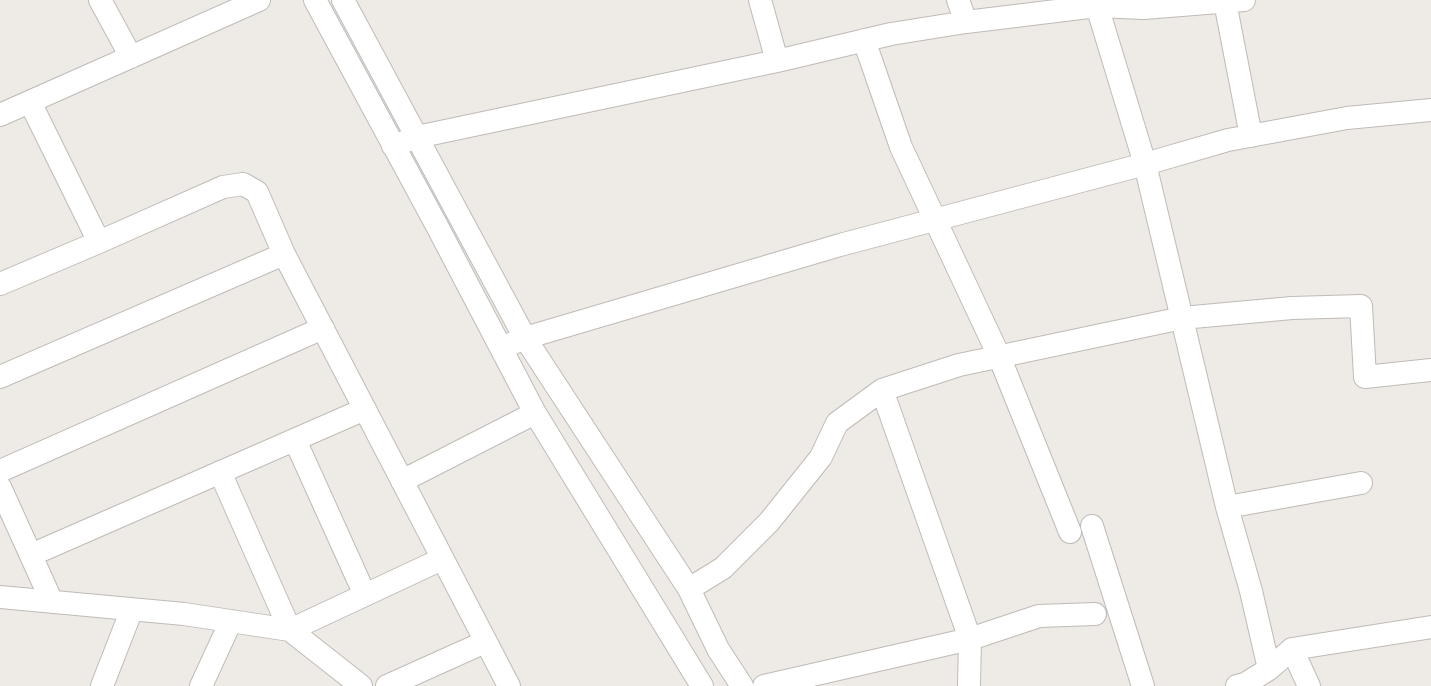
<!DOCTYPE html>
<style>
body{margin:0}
canvas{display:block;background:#eeeae5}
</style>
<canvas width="1431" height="686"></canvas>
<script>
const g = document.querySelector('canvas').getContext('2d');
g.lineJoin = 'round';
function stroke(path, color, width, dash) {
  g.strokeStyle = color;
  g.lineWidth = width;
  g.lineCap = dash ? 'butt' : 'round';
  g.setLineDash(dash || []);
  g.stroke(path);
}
const minor = new Path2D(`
 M100,0L131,57
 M315,0L437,226L535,413L702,686
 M343,0L525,338L689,589L718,649L742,686
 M760,0L777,61
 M958,0L966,22
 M1102,0L1097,6L1145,164L1227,507L1251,591L1269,669
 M1225,2L1251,136
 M864,40L901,147L999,356L1070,532
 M30,102L99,242
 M0,115L259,0
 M393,146L417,137L777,61L891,34L966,22L1097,6L1144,8L1244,0
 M0,284L99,242L223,187L243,184L257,192L284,254L509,686
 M501,348L525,338L840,245L1145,164L1228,140L1347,118L1431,110
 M0,377L284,254
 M882,390L970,639L969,686
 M295,440L365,595
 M0,471L323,328
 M220,472L290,630L442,559
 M402,481L535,413
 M0,487L52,602
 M1227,507L1361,483
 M1092,526L1143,686
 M31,555L365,409
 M689,589L723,568L769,522L821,457L837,423L882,390L959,365L1182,318L1292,308L1361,306L1365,377L1431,370
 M0,597L184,614L290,630L361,686
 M1292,649L1309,686
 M102,686L132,609
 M201,686L231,621
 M387,686L485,642
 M764,686L970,639L1039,616L1095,614
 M1237,686L1245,684L1269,669L1292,649L1431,627`);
stroke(minor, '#bfbbb7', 24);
stroke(minor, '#fff', 22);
</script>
